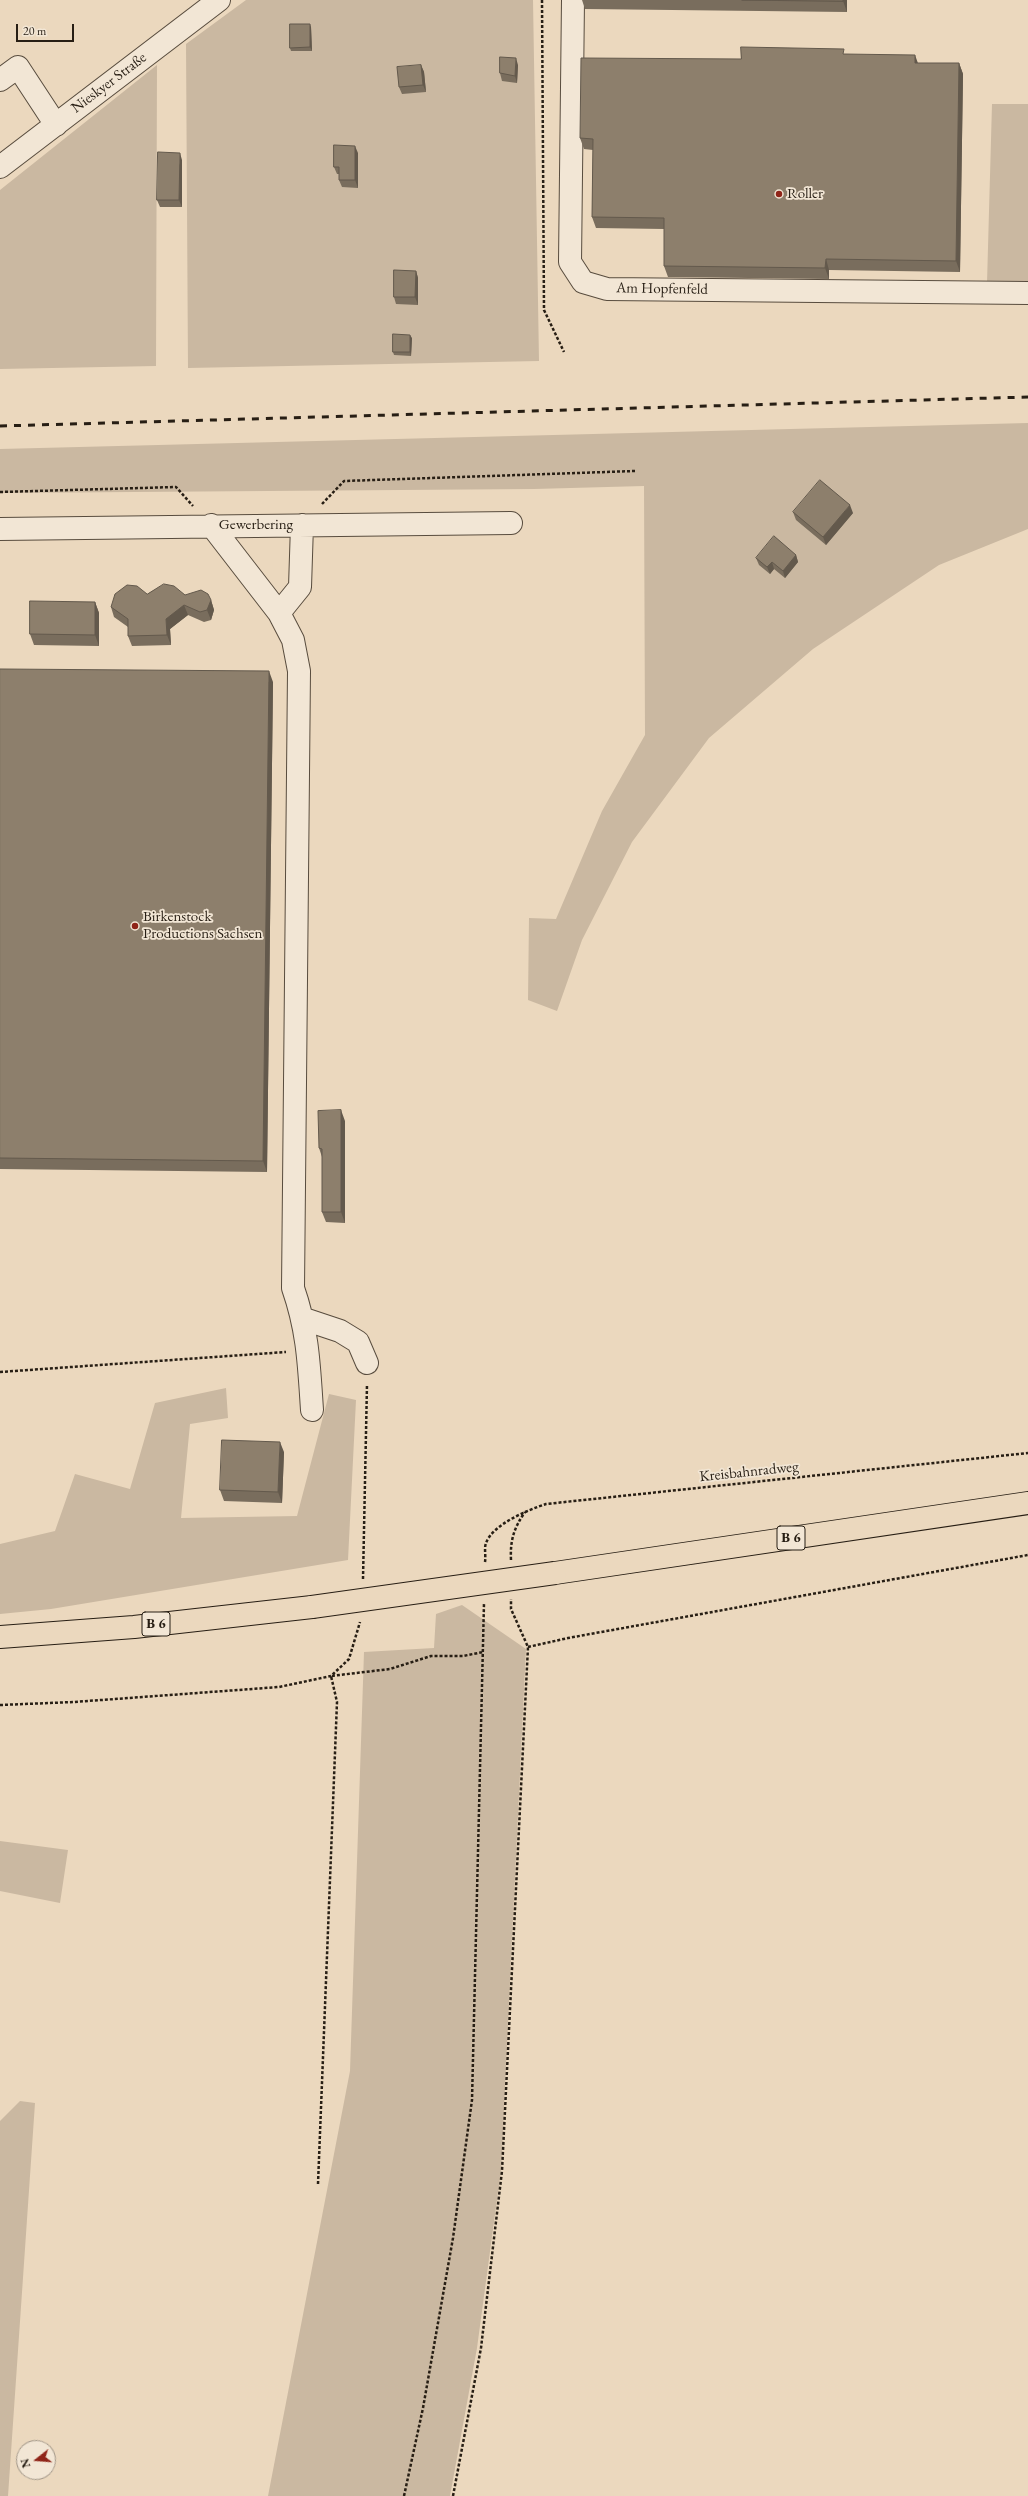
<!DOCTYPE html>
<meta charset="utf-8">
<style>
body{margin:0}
#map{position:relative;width:1028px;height:2496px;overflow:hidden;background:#ebd8be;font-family:"EB Garamond",serif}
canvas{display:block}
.north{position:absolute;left:16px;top:2440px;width:40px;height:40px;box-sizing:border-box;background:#f2e6d5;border:1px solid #a19688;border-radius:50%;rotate:253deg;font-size:11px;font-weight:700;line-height:16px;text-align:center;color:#271e14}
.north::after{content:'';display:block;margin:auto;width:14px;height:18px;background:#8f2418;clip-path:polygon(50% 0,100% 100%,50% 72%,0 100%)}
.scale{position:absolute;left:16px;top:24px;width:58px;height:18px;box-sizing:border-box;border:2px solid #271e14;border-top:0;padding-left:5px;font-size:12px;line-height:14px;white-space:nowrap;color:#271e14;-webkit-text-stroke:3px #f2e6d5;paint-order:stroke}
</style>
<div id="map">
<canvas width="1028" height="2496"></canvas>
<div class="north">N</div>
<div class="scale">20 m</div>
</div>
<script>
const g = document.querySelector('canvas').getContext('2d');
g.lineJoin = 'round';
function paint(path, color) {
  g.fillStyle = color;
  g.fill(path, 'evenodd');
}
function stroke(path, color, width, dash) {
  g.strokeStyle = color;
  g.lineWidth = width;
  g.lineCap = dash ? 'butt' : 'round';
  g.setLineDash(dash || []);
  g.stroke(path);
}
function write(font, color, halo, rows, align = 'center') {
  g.font = font + ' "EB Garamond",serif';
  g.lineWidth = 3.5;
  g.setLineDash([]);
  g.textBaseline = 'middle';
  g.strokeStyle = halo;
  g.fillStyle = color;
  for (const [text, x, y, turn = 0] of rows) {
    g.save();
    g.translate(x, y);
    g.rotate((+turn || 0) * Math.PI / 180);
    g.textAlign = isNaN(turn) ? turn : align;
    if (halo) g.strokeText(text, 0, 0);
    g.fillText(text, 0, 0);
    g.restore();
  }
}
paint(new Path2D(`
 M246,0H533L539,361L188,368L186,44Z
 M157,65L156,366L0,369V190Z
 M992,104H1028V284L987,283Z
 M1028,423V529L939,565L813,649L709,738L632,842L582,940L557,1011L528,1000L529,918L556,919L602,811L645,735L644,486L534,489L0,493V449Z
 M226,1388L228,1418L190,1424L181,1518L297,1516L329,1394L356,1400L348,1560L51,1609L0,1614V1544L55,1531L75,1474L130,1489L155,1403Z
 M462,1605L526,1649L501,2170L477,2348L450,2496H268L350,2071L364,1652L434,1648L436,1614Z
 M0,1841L68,1850L60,1903L0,1891Z
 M20,2101L35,2103L8,2496H0V2121Z`), '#cab8a1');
const minor = new Path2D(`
 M573,0L570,262L583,282L607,289L1028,293
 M0,80L18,67L56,125
 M0,167L219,0
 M211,525L279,613L293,640L299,671L293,1288C308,1331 309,1365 312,1410
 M0,529L511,523
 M279,613L300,587L302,525
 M304,1319L340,1331L358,1342L367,1363`);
const major = new Path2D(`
 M555,1573L1028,1503
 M0,1637L134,1627L312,1607`);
stroke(minor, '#584c3e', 24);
stroke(major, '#271e14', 24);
stroke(new Path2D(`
 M542,0L544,310L564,352
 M0,492L176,487L193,506
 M322,504L344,481L635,471
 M0,1372L286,1352
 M511,1560C510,1540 514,1528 525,1512
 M485,1562C486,1556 484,1548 486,1543C493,1524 528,1510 546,1504L1028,1453
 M363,1579L367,1384
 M528,1647L568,1638L1028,1555
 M0,1705L74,1702L279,1687L331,1676L349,1659L360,1622
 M318,2184L337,1702L331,1676L390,1669L431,1656H463L483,1652
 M404,2496L423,2408L453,2238L472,2100L484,1603
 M453,2496L481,2348L502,2171L528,1647L511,1609V1599`), '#271e14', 2.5, [3, 2]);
stroke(minor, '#f2e6d5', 22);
stroke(major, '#ebd8be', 22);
stroke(new Path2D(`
 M0,426L1028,397`), '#271e14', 3, [7, 7]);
const majorBridge = new Path2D(`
 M312,1607L555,1573`);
stroke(majorBridge, '#271e14', 24, []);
stroke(majorBridge, '#ebd8be', 22);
paint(new Path2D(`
 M582,0H847V12L585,9Z
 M311,27L312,51H291L290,48Z
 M845,54L918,63H959L963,74L960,272L829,270V279L668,277L664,266V229L596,228L592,217L593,150L584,149L580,138L741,59Z
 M421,65L424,72L426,92L402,94L399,87Z
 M518,65L517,83L502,81L500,73Z
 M358,153V188L342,187L339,180V174H337L334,167Z
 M182,160V207H160L157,200Z
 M416,271L418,278V305L396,304L394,297Z
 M412,338L411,356L394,355L393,352Z
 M793,512L853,513L826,545L796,520Z
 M796,555L798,562L785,578L774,569L770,574L759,565L756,558Z
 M147,594L211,600L214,610L211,620L204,622L188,615L170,629L171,645L132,646L128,636V627L114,617L111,607Z
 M95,602L99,613V646L34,645L30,634Z
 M0,669L273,682L267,1172L0,1169Z
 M345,1121V1223L326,1222L322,1212V1157L319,1148Z
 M284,1452L282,1503L224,1501L220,1490Z`), '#796d5d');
paint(new Path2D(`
 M843,0H847V12L843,1Z
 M310,24L311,27L312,51L310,47Z
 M915,55L919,66L915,63Z
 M516,58L518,65L517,83L515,76Z
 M959,63L963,74L960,272L956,261Z
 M421,65L424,72L426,92L423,85Z
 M355,146L358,153V188L355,180Z
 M180,153L182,160V207L179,200Z
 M826,259L829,270V279L825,268Z
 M416,271L418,278V305L415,297Z
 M410,335L412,338L411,356L410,352Z
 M850,505L853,513L826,545L823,537Z
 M796,555L798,562L785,578L783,571Z
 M772,562L774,569L770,574L767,567Z
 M211,600L214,610L211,620L207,610Z
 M95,602L99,613V646L95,635Z
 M184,605L188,615L170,629L171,645L167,635L166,619Z
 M269,671L273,682L267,1172L263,1161Z
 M341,1110L345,1121V1223L341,1212Z
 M280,1442L284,1452L282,1503L278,1492Z`), '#63594c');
const building = new Path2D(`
 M742,0H843V1Z
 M290,24H310V47L290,48Z
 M741,47L844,49L843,54L915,55V63H959L956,261L826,259L825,268L664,266V218L592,217L593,139L580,138L581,58L741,59Z
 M500,57L516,58L515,76L500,73Z
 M421,65L423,85L399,87L397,67Z
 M334,145L355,146V180H339V167H334Z
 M158,152L180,153L179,200H157Z
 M394,270L416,271L415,297H394Z
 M393,334L410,335V352H393Z
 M820,480L850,505L823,537L793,512Z
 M774,536L796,555L783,571L772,562L767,567L756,558Z
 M164,584L174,586L185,595L201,590L208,594L211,600L207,610L200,612L184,605L166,619L167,635L128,636V619L111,607L115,594L127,585L137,586L147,594Z
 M30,601L95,602V635L30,634Z
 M0,669L269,671L263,1161L0,1158Z
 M341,1110V1212H322V1149L319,1148L318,1111Z
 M222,1440L280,1442L278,1492L220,1490Z`);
paint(building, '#8d7f6c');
stroke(building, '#63594c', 1);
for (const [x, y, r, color] of [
 [779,194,4,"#8f2418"],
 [135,926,4,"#8f2418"]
]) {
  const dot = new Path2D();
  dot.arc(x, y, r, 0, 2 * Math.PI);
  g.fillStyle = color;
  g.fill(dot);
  stroke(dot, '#f2e6d5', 1.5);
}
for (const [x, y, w] of [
 [791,1538,28],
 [156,1624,28]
]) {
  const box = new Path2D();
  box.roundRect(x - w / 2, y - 12, w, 24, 3);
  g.fillStyle = '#f2e6d5';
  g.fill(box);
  stroke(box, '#271e14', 1);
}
write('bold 14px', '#271e14', null, [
 ["B 6",791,1538],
 ["B 6",156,1624]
]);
write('15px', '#271e14', '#f2e6d5', [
 ["Nieskyer Straße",109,83,-37],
 ["Am Hopfenfeld",662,289,1],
 ["Gewerbering",256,525],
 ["Kreisbahnradweg",749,1472,-6]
]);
write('15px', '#271e14', '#f2e6d5', [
 ["Roller",787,194],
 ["Birkenstock",143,917],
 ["Productions Sachsen",143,934]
], 'left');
</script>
